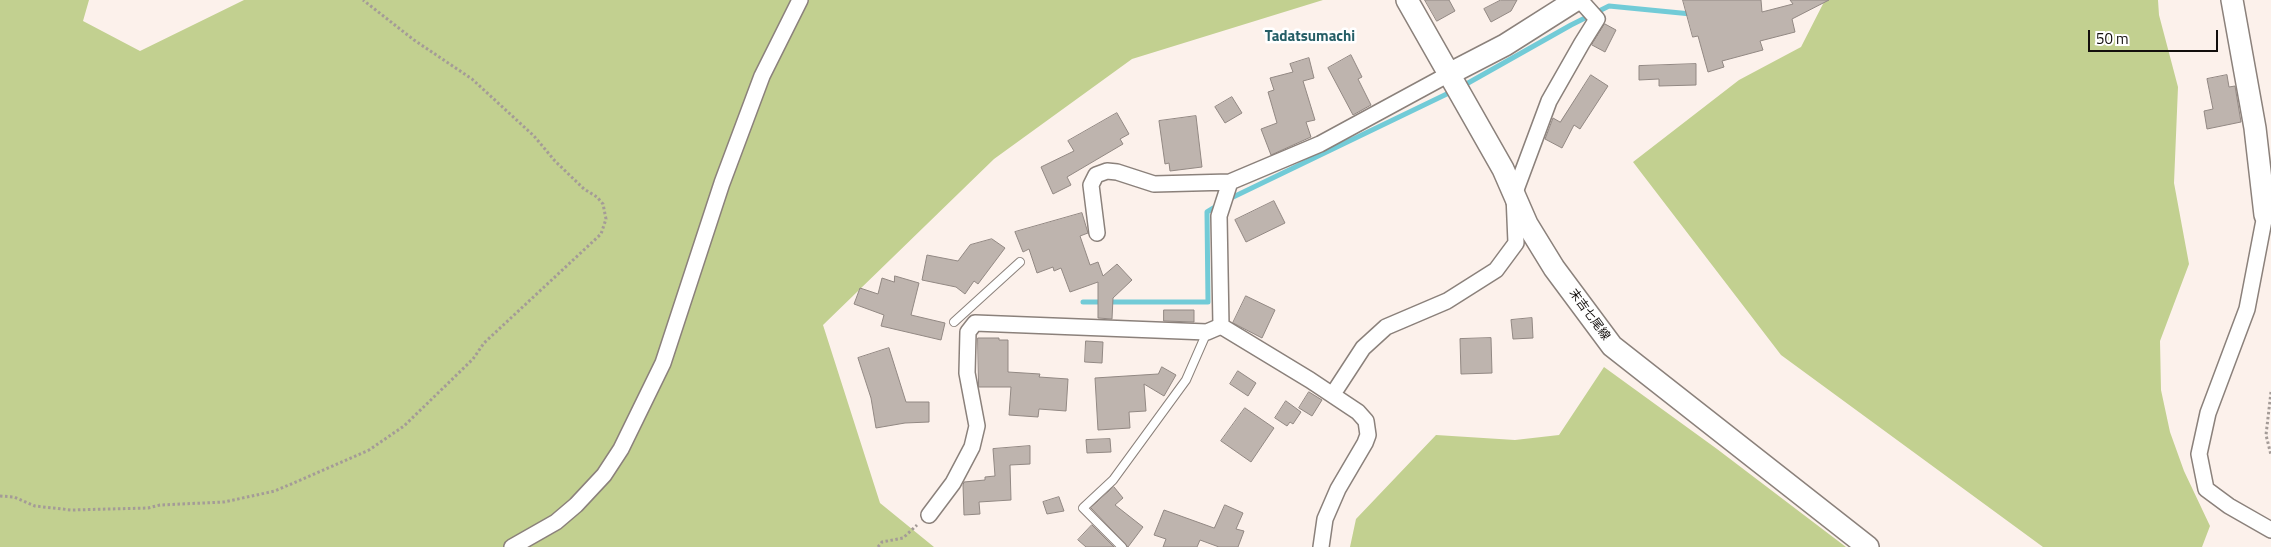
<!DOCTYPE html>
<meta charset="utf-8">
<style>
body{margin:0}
#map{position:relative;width:2271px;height:547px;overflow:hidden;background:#fcf1eb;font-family:"Titillium Web",sans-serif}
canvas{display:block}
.scale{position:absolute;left:2088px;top:30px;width:130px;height:22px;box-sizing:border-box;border:2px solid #130f0d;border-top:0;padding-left:6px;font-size:15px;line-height:18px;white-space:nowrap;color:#130f0d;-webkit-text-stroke:4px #fff;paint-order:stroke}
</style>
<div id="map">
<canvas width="2271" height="547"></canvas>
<div class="scale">50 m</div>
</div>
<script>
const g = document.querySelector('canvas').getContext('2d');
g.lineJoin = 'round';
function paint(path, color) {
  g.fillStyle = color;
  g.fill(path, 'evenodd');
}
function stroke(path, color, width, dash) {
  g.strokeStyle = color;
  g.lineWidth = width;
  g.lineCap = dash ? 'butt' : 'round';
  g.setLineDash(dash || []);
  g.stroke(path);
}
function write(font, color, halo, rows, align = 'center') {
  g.font = font + ' "Titillium Web","Noto Sans JP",sans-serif';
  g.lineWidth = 5;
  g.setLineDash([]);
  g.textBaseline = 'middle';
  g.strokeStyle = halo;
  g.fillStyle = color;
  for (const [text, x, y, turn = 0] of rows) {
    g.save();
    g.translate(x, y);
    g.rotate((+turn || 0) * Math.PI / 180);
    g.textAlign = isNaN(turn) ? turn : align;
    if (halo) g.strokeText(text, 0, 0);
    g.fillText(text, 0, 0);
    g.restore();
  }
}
paint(new Path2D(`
 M0,0H89L83,21L140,51L244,0H1323L1132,59L994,159L823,325L880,503L934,547H0Z
 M1825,0H2158L2159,15L2178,87L2174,183L2189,264L2160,341L2161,390L2170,432L2184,471L2210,526L2202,547H2043L1781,355L1633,162L1739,80L1801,47Z
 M1604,367L1717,449L1846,547H1350L1356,519L1436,435L1515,440L1559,435Z`), '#c2d090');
stroke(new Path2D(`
 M1461,87L1571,25L1609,6L1691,14
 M1229,199L1453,91
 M1083,302H1208L1207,212L1220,204`), '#72cbd7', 5);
const building = new Path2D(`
 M1425,0H1449L1455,11L1437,21Z
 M1501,0H1517L1511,11L1491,22L1484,9Z
 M1683,0H1761L1762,12L1793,4L1790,0H1829L1792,19L1795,32L1760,41L1763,50L1722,61L1724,67L1708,72L1698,36L1693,37Z
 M1605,24L1616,30L1605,52L1592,45Z
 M1351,55L1362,77L1358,79L1371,105L1353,115L1328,68Z
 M1309,58L1314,78L1303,81L1315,120L1306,122L1311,137L1271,155L1261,129L1277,123L1268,92L1274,90L1270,78L1293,72L1290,64Z
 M1696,64V85L1659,86V79L1639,80V66Z
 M1591,75L1608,86L1580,129L1574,125L1562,148L1545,139L1553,118L1560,122Z
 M2227,75L2229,87L2235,86L2241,122L2207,129L2204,111L2213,109L2207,79Z
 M1232,97L1242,113L1225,123L1215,107Z
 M1117,113L1129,134L1120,139L1123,144L1067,177L1071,185L1053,194L1041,167L1074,151L1068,141Z
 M1196,116L1202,167L1170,171L1169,163L1165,164L1159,121Z
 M1274,201L1285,223L1246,242L1235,220Z
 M1082,213L1088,233L1080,236L1090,265L1098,262L1103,276L1117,264L1132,280L1113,298L1112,319L1098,318V282L1070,292L1061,268L1054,271L1053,267L1037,273L1029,249L1023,252L1015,232Z
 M992,239L1005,248L978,284L974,281L965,294L956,287L922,280L927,255L958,261L970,245Z
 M895,276L919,283L911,315L945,323L941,340L881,326L884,315L854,304L860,288L878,294L882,278L894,282Z
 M1246,296L1275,310L1262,338L1233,323Z
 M1164,310H1194V322L1164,321Z
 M1532,318L1533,338L1513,339L1511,320Z
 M978,338H999V340H1008V372L1040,374L1039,377L1068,379L1066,411L1039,409L1038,417L1009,415L1011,387H979Z
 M1491,338L1492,373L1461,374L1460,339Z
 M1086,341L1103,342L1102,363L1085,362Z
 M889,348L906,402H929V422L905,423L876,428L871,398L858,358Z
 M1162,367L1176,375L1164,396L1144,384L1146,411L1129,412L1130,428L1098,430L1095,378L1158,374Z
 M1238,371L1256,383L1248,396L1230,384Z
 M1309,392L1322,400L1312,416L1299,408Z
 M1286,401L1301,412L1293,424L1290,422L1287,426L1275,418Z
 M1245,408L1274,428L1251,462L1221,441Z
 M1110,439L1111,452L1087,453L1086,440Z
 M1030,446V464L1010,465L1011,500L979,502L980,514L964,515L963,485L964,482L985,480V477L995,476L993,449Z
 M1114,487L1123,498L1115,505L1143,527L1128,547L1091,508Z
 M1059,497L1064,511L1047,514L1043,502Z
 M1225,505L1243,513L1236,529L1244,531L1238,547H1219L1200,540L1197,547H1163L1166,539L1154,535L1164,510L1214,528Z
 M1092,525L1114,547H1086L1078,540Z`);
paint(building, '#beb4ae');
stroke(building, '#928883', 1);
const lane = new Path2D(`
 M954,322L1020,262
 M1122,547L1083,508L1113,480L1186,380L1207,332`);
const street = new Path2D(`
 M1230,182L1219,216L1221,326L1310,380L1358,412L1366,421L1368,435L1365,443L1338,489L1325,519L1321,547
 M2265,215L2247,309L2208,413L2199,454L2206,489L2229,506L2271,530
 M1097,233L1091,185L1096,175L1107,171L1117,172L1154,184L1230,182L1320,144L1449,74
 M1333,394L1363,348L1386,327L1447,301L1496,270L1516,243L1514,195L1549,101L1582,43L1597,19L1580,0
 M929,515L953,483L972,447L977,426L967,373L968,332L975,323L1207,332L1221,326
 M512,547L556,522L576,505L604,475L621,449L663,363L722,183L762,76L800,0`);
const secondary = new Path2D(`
 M1407,0L1503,169L1527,224L1554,268L1612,346L1868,547
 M2232,0L2255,128L2265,215
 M1449,74L1505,45L1576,0`);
stroke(lane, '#8b817b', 10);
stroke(street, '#8b817b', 18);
stroke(secondary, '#8b817b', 24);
stroke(new Path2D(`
 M2271,392L2266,435L2271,455
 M0,496L14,497L35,506L71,510L148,508L160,505L224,502L275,491L369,450L404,426L473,359L484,343L601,234L606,219L603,204L597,197L584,189L555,161L534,136L472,79L414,40L363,0
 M878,547L882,542L903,538L917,525`), '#a49b97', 3, [2.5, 2.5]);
stroke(lane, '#fff', 8);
stroke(street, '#fff', 15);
stroke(secondary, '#fff', 21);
write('12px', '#130f0d', '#fff', [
 ["末吉七尾線",1589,315,54]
]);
write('bold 15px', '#255e66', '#fff', [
 ["Tadatsumachi",1310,37]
]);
</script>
